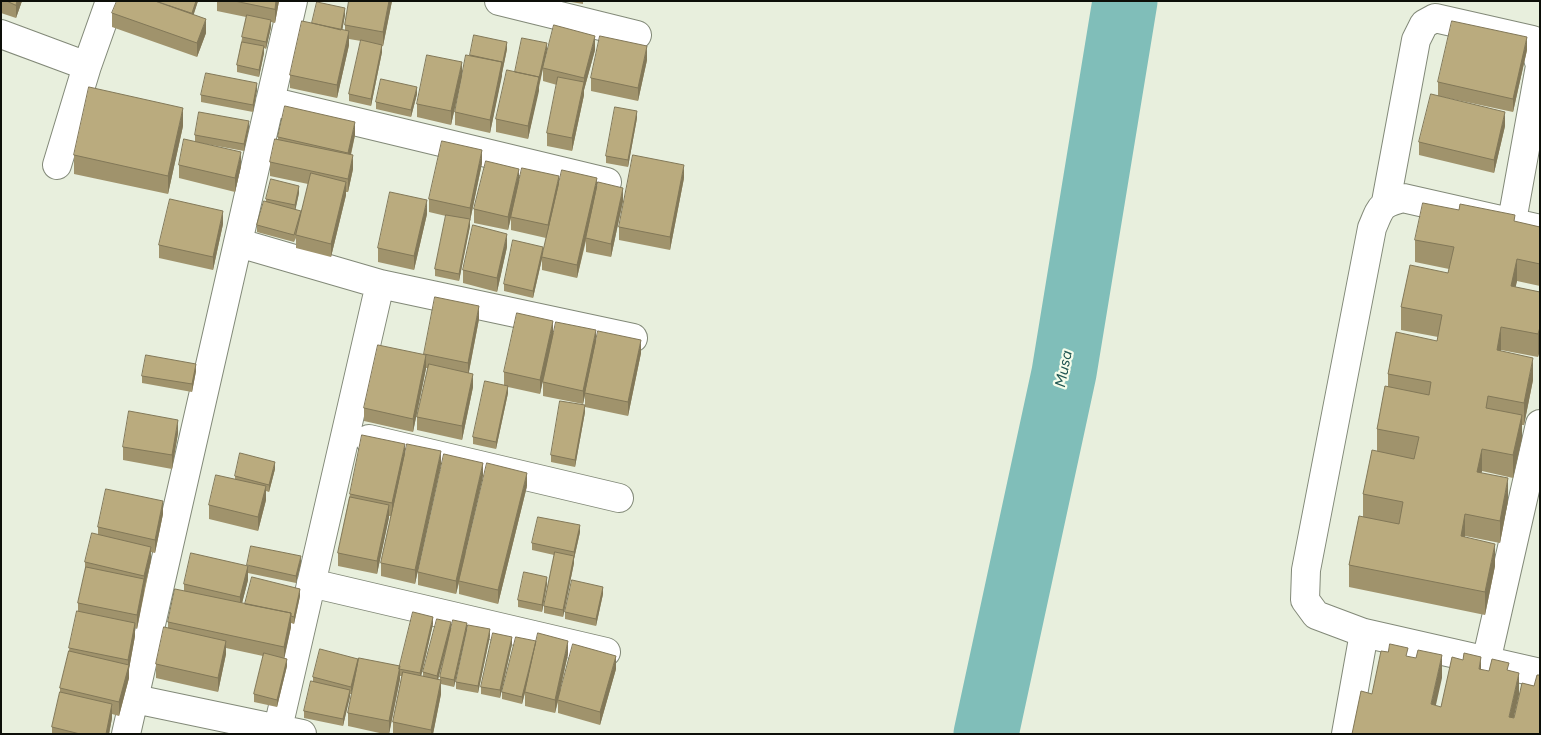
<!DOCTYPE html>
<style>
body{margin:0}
#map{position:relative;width:1541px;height:735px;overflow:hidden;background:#e8efdd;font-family:Figtree,sans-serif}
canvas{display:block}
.frame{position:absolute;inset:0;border:2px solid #0d0f09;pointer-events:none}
</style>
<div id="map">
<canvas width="1541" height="735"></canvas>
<div class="frame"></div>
</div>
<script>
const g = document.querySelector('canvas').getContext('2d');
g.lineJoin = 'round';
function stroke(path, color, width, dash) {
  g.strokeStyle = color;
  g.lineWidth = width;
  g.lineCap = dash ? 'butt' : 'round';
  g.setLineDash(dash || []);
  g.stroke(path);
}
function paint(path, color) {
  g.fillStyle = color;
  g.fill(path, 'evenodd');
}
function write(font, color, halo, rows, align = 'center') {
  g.font = font + ' Figtree,sans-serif';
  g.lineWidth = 4.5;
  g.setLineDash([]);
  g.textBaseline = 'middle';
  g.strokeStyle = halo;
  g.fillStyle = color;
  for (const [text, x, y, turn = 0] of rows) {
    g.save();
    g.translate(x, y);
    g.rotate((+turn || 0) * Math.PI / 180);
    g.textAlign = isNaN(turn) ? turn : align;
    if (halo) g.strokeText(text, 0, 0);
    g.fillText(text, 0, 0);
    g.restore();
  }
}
stroke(new Path2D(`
 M986,734L1064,373L1125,1`), '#80beb9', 65);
const minor = new Path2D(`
 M499,1L637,35
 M1,34L87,66L110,1
 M270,101L607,182
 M57,165L87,66
 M1386,202L1416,40L1424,24L1435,18L1532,40L1540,65
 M1512,221L1540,66
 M1540,229L1403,198C1380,204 1381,207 1372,228L1306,570L1305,600L1316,615L1364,633L1540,673
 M239,243L380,284L633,338
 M369,439L619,498
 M311,583L606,652
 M1486,662L1540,424
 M135,699L302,734
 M278,728L380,284
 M126,734L293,1
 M1346,734L1364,633`);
stroke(minor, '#828978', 30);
stroke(minor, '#fff', 28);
paint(new Path2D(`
 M1,1H22L16,18L1,13Z
 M198,1L193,15L206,33L197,57L112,27V13Z
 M217,1H279L275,23L271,22V27L266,49L264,48V53L259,77L237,72V65L246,17L217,11Z
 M349,1H392L383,46H382V52L371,106L349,101V94L361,41L349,39V45L337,98L290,88V75L312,23L345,15L342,30L345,31V25Z
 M565,1H583V4Z
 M507,49L490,133L455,125V112L470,55Z
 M547,50L528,139L496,132V119L515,72Z
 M595,50L584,90V95L572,151L547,146V133L557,85L543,81V68Z
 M1527,50L1513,112L1438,96V82Z
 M647,60L638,101L591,91V78Z
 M462,76L451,125L417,117V104Z
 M257,90L253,112L201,102V95Z
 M417,94L411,117L376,109V102Z
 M637,118L628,167L606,163V156Z
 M183,126L168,194L74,174V155Z
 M1505,126L1494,173L1419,155V142Z
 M249,128L244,151L195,142V135Z
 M355,135L351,155L353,169L348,192H346V195L331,257L296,248V238L294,242L257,232V225L266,202V199L299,193L295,210L301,214L308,184L270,176V162L278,139V137Z
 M482,163L470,221V226L459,281L435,276V269L446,216L429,212V199Z
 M179,165L241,166L235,192L179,178Z
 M684,178L670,250L619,240V227Z
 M519,180L559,186H597L623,201L611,257L586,252V241L577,278L542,270V259L533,298L504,291V284L543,253L546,238L511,230V218L508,230L474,223V209Z
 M427,214L414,270L378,262V248Z
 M1515,222L1540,227V286L1517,281L1515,287L1540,292V350L1538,357L1501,350V351L1533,380L1524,425H1522V438L1513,478L1482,471L1481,473L1508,501L1500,543L1465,536V537L1495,566L1485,615L1349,587V565L1363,517V494L1377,451V429L1388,387V374L1437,341L1438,337L1401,330V307L1448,273L1449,269L1415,262V240Z
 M223,224L213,270L159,258V245Z
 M507,247L497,292L463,283V270Z
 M479,319L469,372L473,387L462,440L417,430V417L428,368H426L413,432L364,421V408L424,355Z
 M553,333L596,342L641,353L628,416L585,407V395L583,404L543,396V382L544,375L540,394L508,387V393L496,449L473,444V437L504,385V372Z
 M196,371L192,392L142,383V376Z
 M585,412L575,467L551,462V455Z
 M178,433L172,469L123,460V447Z
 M405,455L441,464L415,584L381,576V563L391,516H389L377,574L338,566V553L350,494Z
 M275,469L269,492L266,491V500L258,531L209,519V505L235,479V476Z
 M483,476L465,554L527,486L498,604L459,594V583L456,594L418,585V572Z
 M163,514L155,553L151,552V560L137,629L135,628V636L129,669V678L119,716L112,714V718L109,734H52V727L60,692V688L78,612V603L85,571V562L98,534V527Z
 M580,532L574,559V563L563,617L544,613V606L554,555L532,550V543Z
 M301,563L296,583L248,573V580L242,603L245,604L300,596L294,624L291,623V627L284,658L287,666L277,707L254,702V694L263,656L226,648V654L218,692L156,678V664L168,628V622L184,591V584L247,566Z
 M547,584L542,612L518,607V600Z
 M603,594L596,626L565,619V612Z
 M467,623L454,687L441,684V694L433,734H393V722L402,676H400V679L389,734H384L348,726V713L354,683L351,694H350L343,726L304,718V711L313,682V677L358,659L400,666L433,624L421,676L423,677V672L451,628ZM448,640L440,677V680H438Z
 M490,636L478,693L456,689V682Z
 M512,644L500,698L481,694V687Z
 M568,654L560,690L616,669L600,725L558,713V702L555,713L525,706V693L522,704L502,699V692Z`), '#a0936c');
paint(new Path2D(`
 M17,1H22L16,18V5Z
 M196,1H198L192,20V13Z
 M276,1H279L275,23V9Z
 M389,1H392L383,46V32Z
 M345,8V15L341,37V30Z
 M206,19V33L197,57V43Z
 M271,20V27L266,49V42Z
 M349,31V45L337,98V85Z
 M595,36V50L584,90V95L572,151V138L584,84V78Z
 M1527,37V50L1513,112V99Z
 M507,42V49L502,73V66Z
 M547,43V50L539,85V78Z
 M382,45V52L371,106V99Z
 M264,46V53L259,77V70Z
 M647,46V60L638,101V88Z
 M462,62V76L451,125V111Z
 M502,62V76L490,133V120Z
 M539,77V91L528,139V126Z
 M257,83V90L253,112V105Z
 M417,87V94L411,117V110Z
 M183,108V126L168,194V176Z
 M637,111V118L628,167V160Z
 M1505,112V126L1494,173V160Z
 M249,121V128L244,151V144Z
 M355,122V135L348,166V153Z
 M482,150V163L470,221V226L459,281V274L470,220V208Z
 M241,152V166L235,192V178Z
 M353,155V169L348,192V179Z
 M684,165V178L670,250V237Z
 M519,169V182L508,230V217Z
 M559,176V189L548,239V225Z
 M597,178V191L586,238L577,278V265Z
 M346,182V195L331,257V244Z
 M299,186V193L295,212V205Z
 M623,188V201L611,257V244Z
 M427,200V214L414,270V256Z
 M223,211V224L213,270V257Z
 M507,234V247L497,292V278Z
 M543,247V254L533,298V291Z
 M1517,259V281L1511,309V286Z
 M479,306V319L468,376V363Z
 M553,321V335L540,394V380Z
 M1501,327V350L1497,373V350Z
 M1540,327V350L1538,357V334Z
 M596,330V344L583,404V391Z
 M641,340V353L628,416V402Z
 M426,355V369L413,432V419Z
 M1533,358V380L1524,425V403Z
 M196,364V371L192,392V384Z
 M473,374V387L462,440V426Z
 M508,386V393L496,449V442Z
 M585,405V412L575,467V460Z
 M1522,415V438L1513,478V455Z
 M178,420V433L172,469V455Z
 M405,444V457L392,517V503Z
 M1482,449V471L1477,495V472Z
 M441,451V464L415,584V570Z
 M275,462V469L269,492V485Z
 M483,463V476L456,594V581Z
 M527,473V486L498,604V590Z
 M1508,478V501L1500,543V521Z
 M266,486V500L258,531V517Z
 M163,501V514L155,553V540Z
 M389,505V518L377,574V561Z
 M1465,514V536L1461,559V536Z
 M580,525V532L574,559V552Z
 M1495,544V566L1485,615V592Z
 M151,547V560L144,589V576Z
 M301,556V563L296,583V576Z
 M574,556V563L563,617V610Z
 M248,566V580L240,611V597Z
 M547,577V584L542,612V605Z
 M144,579V592L137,629V615Z
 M603,587V594L596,626V619Z
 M300,589V596L294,624V617Z
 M291,613V627L284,660V647Z
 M433,617V624L420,681V673Z
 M451,622V629L437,683V676Z
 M135,623V636L129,669V678L119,716V702L128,668V660Z
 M467,623V630L454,687V680Z
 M490,629V636L478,693V686Z
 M512,637V644L500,698V690Z
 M226,641V654L218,692V678Z
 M536,641V648L522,704V697Z
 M568,641V654L555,713V700Z
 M1442,655V678L1431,727V704Z
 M616,656V669L600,725V712Z
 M1481,657V680L1479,669Z
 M287,659V666L277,707V700Z
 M358,659V666L351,694V687Z
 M400,666V679L389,734V721Z
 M1519,673V695L1510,734L1509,717Z
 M441,680V694L433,734H431V730Z
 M350,690V697L343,726V719Z
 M112,704V718L109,734H106Z`), '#827858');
const building = new Path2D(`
 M7,1H17L16,5Z
 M117,1H155L206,19L197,43L112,13Z
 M156,1H196L192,13Z
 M235,1H276L275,9Z
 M349,1H389L383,32L345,25Z
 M317,2L345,8L341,30L312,23Z
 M247,15L271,20L266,42L242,37Z
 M302,21L349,31L337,85L290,75Z
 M1452,21L1527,37L1513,99L1438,82Z
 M554,25L595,36L584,78L543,68Z
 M474,35L507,42L502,66V62L470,55Z
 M600,36L647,46L638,88L591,78Z
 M522,38L547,43L539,78V77L515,72Z
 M361,40L382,45L371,99L349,94Z
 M242,42L264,46L259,70L237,65Z
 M427,55L462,62L451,111L417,104Z
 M466,55L502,62L490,120L455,112Z
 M507,70L539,77L528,126L496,119Z
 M206,73L257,83L253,105L201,95Z
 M558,77L584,82L572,138L547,133Z
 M381,79L417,87L411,110L376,102Z
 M89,87L183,108L168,176L74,155Z
 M1431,94L1505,112L1494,160L1419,142Z
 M285,106L355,122L348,153L278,137Z
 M615,107L637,111L628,160L606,156Z
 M199,112L249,121L244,144L195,135Z
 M184,139L241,152L235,178L179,165Z
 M275,139L353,155L348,179L270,162Z
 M442,141L482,150L470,208L429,199Z
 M633,155L684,165L670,237L619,227Z
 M486,161L519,169L508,217L474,209Z
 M522,168L559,176L548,225L511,217Z
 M562,170L597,178L577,265L542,257Z
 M311,173L346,182L331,244L296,235Z
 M271,179L299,186L295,205L266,199Z
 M598,182L623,188L611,244L586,238Z
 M390,192L427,200L414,256L378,248Z
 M170,199L223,211L213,257L159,245Z
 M264,201L301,211L294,235L257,225Z
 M1423,203L1459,210L1460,204L1515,215L1514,221L1540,227V264L1517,259L1511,286L1540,292V327L1538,334L1501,327L1497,350L1533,358L1524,403L1488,396L1486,408L1522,415L1513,455L1482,449L1477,472L1508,478L1500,521L1465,514L1461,536L1495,544L1485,592L1349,565L1359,516L1399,524L1403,502L1363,494L1372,450L1414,459L1419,437L1377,429L1385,386L1429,395L1431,382L1388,374L1396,332L1437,341L1442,315L1401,307L1410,265L1448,273L1454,247L1415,240Z
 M446,215L470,219L459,274L435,269Z
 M473,225L507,234L497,278L463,270Z
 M513,240L543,247L533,291L504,284Z
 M435,297L479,306L468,363L424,354Z
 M517,313L553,321L540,380L504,372Z
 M556,322L596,330L583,391L543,382Z
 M598,331L641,340L628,402L585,393Z
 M378,345L426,355L413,419L364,408Z
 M146,355L196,364L192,384L142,376Z
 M429,364L473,374L462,426L417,417Z
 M485,381L508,386L496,442L473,437Z
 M560,401L585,405L575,460L551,455Z
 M129,411L178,420L172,455L123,447Z
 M362,435L405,444L392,503L350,494Z
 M407,444L441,451L415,570L381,563Z
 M240,453L275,462L269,485L235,476Z
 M444,454L483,463L456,581L418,572Z
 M487,463L527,473L498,590L459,581Z
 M216,475L266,486L258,517L209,505Z
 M106,489L163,501L155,540L98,527Z
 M350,497L389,505L377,561L338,553Z
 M538,517L580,525L574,552L532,543Z
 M92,533L151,547L144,576L85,562Z
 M251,546L301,556L296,576L247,565Z
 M555,552L574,556L563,610L544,606Z
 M191,553L248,566L240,597L184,584Z
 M86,567L144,579L137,615L78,603Z
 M524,572L547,577L542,605L518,600Z
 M252,577L300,589L294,617L291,616V613L245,604Z
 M572,580L603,587L596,619L565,612Z
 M175,589L291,613L284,647L168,622Z
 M77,611L135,623L128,660L69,648Z
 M413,612L433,617L420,673L399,669Z
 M437,619L451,622L437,676L423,672Z
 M453,620L467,623L454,680L440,677Z
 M468,625L490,629L478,686L456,682Z
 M164,627L226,641L218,678L156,664Z
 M493,633L512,637L500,690L481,687Z
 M538,633L568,641L555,700L525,692Z
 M516,637L536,641L522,697L502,692Z
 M573,644L616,656L600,712L558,700Z
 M1390,644L1408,648L1406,656L1416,658L1418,650L1442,655L1431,704L1441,707L1452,657L1463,660L1464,653L1481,657L1479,669L1489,671L1492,659L1509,663L1507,670L1519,673L1509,717L1514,718L1522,683L1534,686L1537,675H1540V734H1352L1361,691L1372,694L1381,651L1388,652Z
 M320,649L358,659L351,687L313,677Z
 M69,651L129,665L119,702L60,688Z
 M264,653L287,659L277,700L254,694Z
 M359,658L400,666L389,721L348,713Z
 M403,672L441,680L431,730L393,722Z
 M311,681L350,690L343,719L304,711Z
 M60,692L112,704L106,734H80L52,727Z`);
paint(building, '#baab7e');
stroke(building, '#827858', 1);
write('italic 15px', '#215753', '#f5fdeb', [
 ["Musa",1064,369,-79]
]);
</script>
